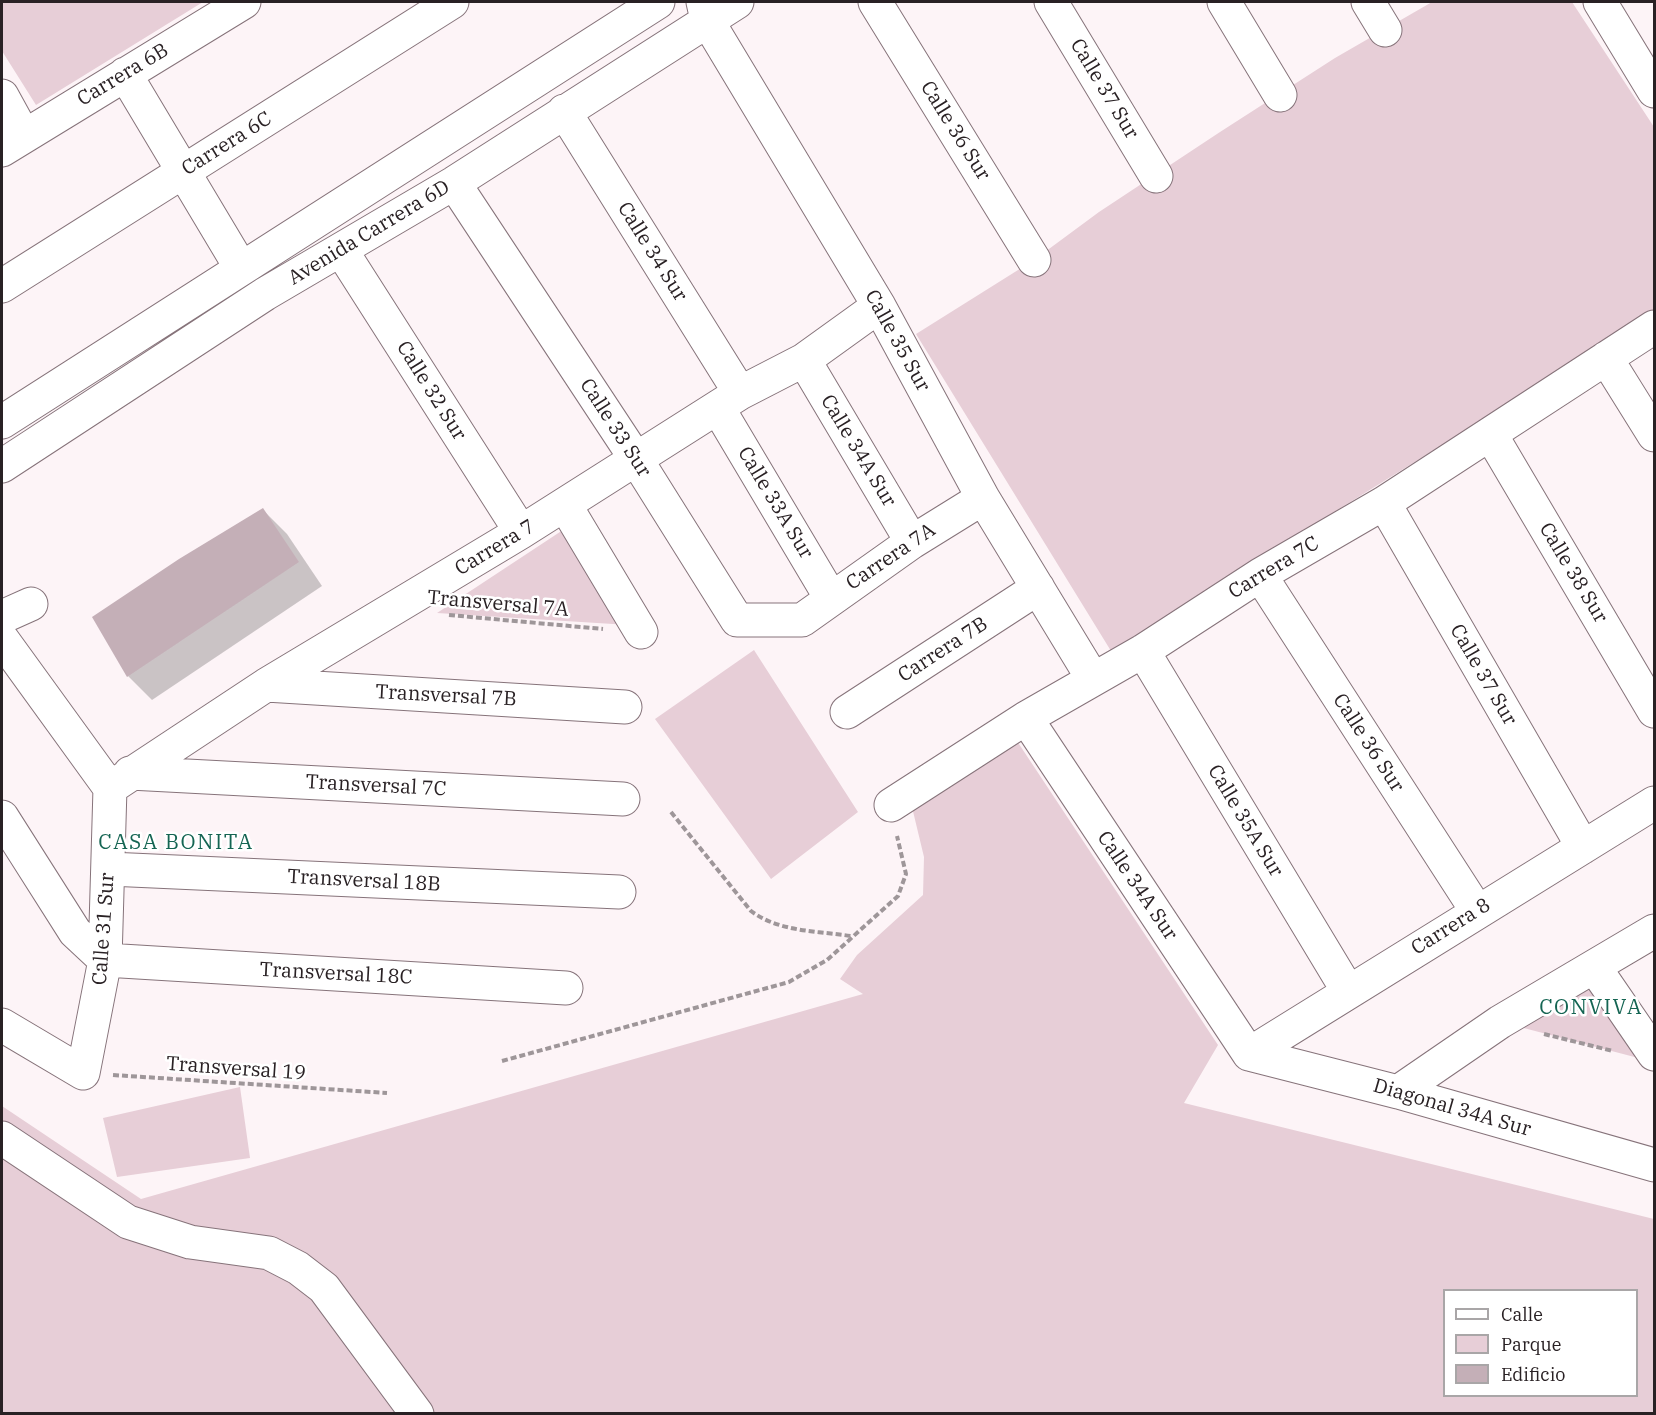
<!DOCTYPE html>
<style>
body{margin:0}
#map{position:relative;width:1656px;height:1415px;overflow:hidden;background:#fdf4f7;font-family:"IBM Plex Serif",serif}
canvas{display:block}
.frame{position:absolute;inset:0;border:3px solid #292124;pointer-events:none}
.legend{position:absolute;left:1443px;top:1289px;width:195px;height:108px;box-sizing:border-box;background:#fff;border:2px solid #a9a6a7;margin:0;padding:8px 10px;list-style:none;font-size:18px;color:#292124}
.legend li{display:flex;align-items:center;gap:12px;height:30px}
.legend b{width:30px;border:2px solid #a9a6a7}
</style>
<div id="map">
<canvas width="1656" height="1415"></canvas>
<div class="frame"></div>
<ul class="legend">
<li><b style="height:8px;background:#fff"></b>Calle</li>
<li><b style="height:16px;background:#e7ced7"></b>Parque</li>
<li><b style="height:16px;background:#c4afb7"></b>Edificio</li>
</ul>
</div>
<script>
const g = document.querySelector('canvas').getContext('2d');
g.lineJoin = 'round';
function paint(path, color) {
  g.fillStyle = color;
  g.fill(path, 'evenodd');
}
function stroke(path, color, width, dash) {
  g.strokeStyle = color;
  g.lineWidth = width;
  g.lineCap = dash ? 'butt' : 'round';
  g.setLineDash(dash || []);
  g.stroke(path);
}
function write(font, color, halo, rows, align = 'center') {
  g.font = font + ' "IBM Plex Serif",serif';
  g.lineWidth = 5;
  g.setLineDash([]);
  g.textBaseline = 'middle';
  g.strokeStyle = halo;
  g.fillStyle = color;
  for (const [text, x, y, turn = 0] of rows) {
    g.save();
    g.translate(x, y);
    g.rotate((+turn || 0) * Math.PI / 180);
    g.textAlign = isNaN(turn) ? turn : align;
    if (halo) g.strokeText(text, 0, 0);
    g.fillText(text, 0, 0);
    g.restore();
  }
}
paint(new Path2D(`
 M2,2H203L36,105L2,51Z
 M1432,2H1572L1654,127V313L1111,651L916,334L1034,260L1099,212L1220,132L1335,58Z
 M569,526L629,625L437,613Z
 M754,650L858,812L771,879L655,719Z
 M1017,741L1218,1045L1184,1103L1654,1219V1413H2V1106L141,1199L863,994L840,979L857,955L923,895L924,857L911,803ZM1444,1290H1636V1396H1444Z
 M1596,983L1646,1060L1516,1026Z
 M240,1087L250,1158L117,1177L103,1118Z`), '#e7ced7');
paint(new Path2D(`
 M263,510L287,534L322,586L152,700L128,676Z`), '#0003');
paint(new Path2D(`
 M263,508L299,562L127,677L92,617L179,559Z`), '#c4afb7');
const minor = new Path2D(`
 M703,2L707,20L879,306L983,498L1093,679
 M875,2L1034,260
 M1051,2L1156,176
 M1224,2L1280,95
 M1368,2L1385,30
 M1600,2L1654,91
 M125,74L241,268
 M2,96L24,136
 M564,111L740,393
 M2,150L244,2
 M454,183L636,459L737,620H802L912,542L983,498
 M341,250L521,532
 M2,286L452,2
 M1606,358L1654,435
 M804,360L912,542
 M718,408L831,598
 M2,422L658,2
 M1491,435L1654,711
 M2,466L265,294L454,183L737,2
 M1384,503L1583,847
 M565,505L641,632
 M1260,575L1477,911
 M2,617L31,604
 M2,639L110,788L105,960L83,1073L2,1025
 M1143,651L1348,991
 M266,685L625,707
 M847,712L1038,588
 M1026,718L1249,1054
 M130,773L623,799
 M110,788L266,685L521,532L740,393L804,360L879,306
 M891,805L1026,718L1143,651L1260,575L1384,503L1654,327
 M2,817L75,932L105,960L566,988
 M109,869L619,892
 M1595,968L1654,1054
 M1249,1054L1654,803
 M1249,1054L1398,1092L1654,1165
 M1398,1092L1500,1022L1654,931
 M2,1138L128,1222L190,1242L269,1253L298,1268L324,1288L417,1414`);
stroke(minor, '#86737a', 35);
stroke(new Path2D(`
 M449,615L603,629
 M671,812L751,911C779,932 817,931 851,936
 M1544,1034L1613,1051
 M502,1061L789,982L827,960L898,896L906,874L897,836
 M113,1075L387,1093`), '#9e9699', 4, [6, 3]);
stroke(minor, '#fff', 33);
write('20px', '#292124', '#fff', [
 ["Carrera 6B",123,75,-31],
 ["Calle 37 Sur",1104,89,59],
 ["Calle 36 Sur",955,131,58],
 ["Carrera 6C",227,144,-32],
 ["Avenida Carrera 6D",369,233,-31],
 ["Calle 34 Sur",652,252,58],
 ["Calle 35 Sur",897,341,61],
 ["Calle 32 Sur",431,391,58],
 ["Calle 33 Sur",615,428,57],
 ["Calle 34A Sur",858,451,59],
 ["Calle 33A Sur",775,503,59],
 ["Carrera 7",495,548,-31],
 ["Carrera 7A",891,557,-34],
 ["Carrera 7C",1274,568,-31],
 ["Calle 38 Sur",1573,573,59],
 ["Transversal 7A",498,604,5],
 ["Carrera 7B",943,650,-33],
 ["Calle 37 Sur",1483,675,60],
 ["Transversal 7B",446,696,3],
 ["Calle 36 Sur",1368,743,57],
 ["Transversal 7C",376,786,3],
 ["Calle 35A Sur",1245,821,59],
 ["Transversal 18B",364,881,3],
 ["Calle 34A Sur",1137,886,56],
 ["Carrera 8",1451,927,-32],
 ["Calle 31 Sur",104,929,-86],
 ["Transversal 18C",336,974,3],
 ["Transversal 19",236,1069,4],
 ["Diagonal 34A Sur",1452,1108,16]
]);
g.letterSpacing = '1.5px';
write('21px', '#156553', '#fff', [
 ["CASA BONITA",176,843],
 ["CONVIVA",1591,1008]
]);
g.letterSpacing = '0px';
</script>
